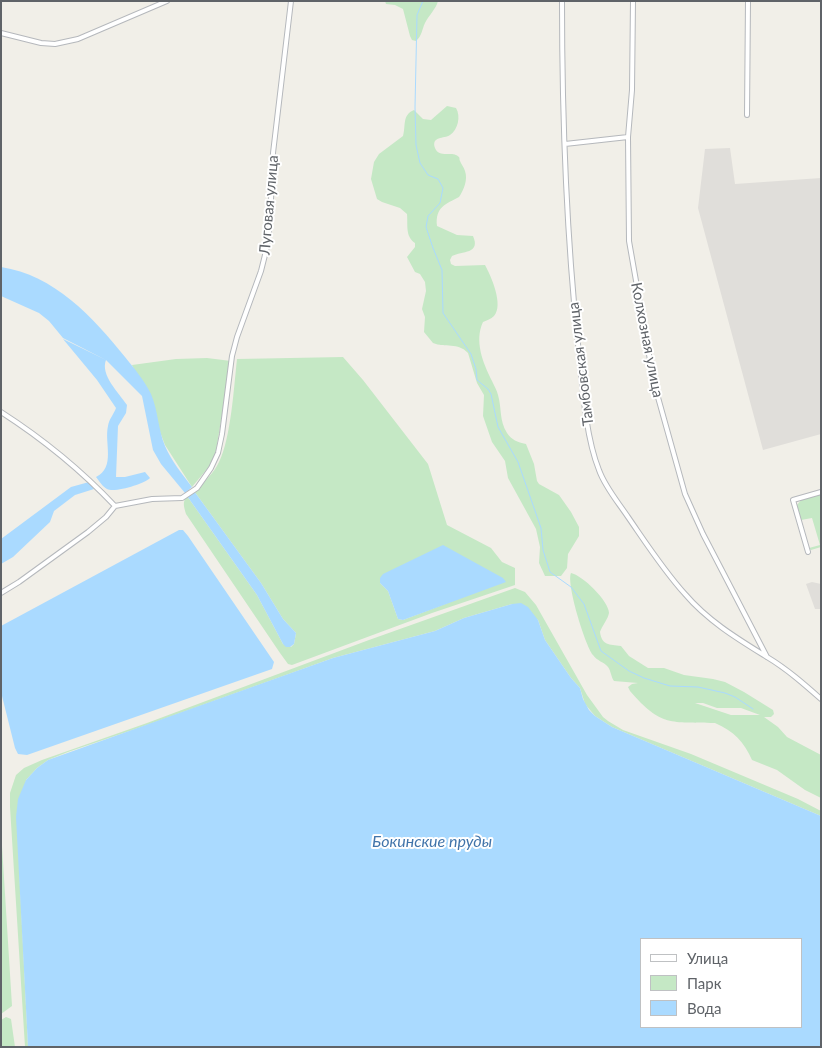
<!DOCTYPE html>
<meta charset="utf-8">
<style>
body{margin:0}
#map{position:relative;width:822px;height:1048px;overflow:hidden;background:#f1efe8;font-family:Lato,sans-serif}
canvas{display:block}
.frame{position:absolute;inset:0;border:2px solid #5f6368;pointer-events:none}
.legend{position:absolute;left:640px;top:938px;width:162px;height:90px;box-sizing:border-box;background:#fff;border:1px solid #bfc1c3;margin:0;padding:6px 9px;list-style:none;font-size:15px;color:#5f6368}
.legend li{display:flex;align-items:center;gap:10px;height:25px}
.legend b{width:25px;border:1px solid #bfc1c3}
</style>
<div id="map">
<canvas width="822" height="1048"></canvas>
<div class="frame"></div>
<ul class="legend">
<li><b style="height:6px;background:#fff"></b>Улица</li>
<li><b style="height:14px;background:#c5e8c5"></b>Парк</li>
<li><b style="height:14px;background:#aadaff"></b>Вода</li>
</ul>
</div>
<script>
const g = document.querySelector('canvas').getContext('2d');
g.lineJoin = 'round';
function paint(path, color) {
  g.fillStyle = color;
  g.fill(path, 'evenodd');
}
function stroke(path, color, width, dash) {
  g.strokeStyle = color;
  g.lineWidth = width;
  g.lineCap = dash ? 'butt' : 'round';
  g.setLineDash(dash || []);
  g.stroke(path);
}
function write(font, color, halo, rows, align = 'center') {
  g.font = font + ' Lato,sans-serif';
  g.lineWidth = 4;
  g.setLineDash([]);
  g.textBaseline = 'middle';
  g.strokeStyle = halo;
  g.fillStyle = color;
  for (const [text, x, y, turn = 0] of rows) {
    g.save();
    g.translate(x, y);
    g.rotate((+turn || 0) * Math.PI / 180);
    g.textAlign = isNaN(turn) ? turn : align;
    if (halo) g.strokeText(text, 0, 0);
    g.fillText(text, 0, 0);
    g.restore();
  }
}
paint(new Path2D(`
 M730,148L735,184L821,178V434L763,450L698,208L705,149Z
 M812,582L821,584V609H815L806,584Z`), '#e0deda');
paint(new Path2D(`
 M385,1H438C436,9 429,15 425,23C422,29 422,36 416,41L412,40L410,36L403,9L395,5L386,4Z
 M447,106L456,108C461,116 458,130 450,135C444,139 431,136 435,148C439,159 453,150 459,157C460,158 459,160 460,161C461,164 464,167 465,171C468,179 464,190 459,197C446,204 435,207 437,226L457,235L473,236C481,254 462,251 452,256L450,260L451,264L455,266L485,265C491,276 504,305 494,316C491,319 487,320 483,322C474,341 483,363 492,381C494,386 497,390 498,395C502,409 499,420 507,433C512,440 517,442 526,444L534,464L537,481L539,484L559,495L571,512L579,527V536L568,554L567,568L561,576H545L539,563L540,547L536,529L508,478L505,461L492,442L483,416L484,395L477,383L468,353C458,342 445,348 433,343L424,332L425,317L422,309L426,291L425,282L420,274L415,272L407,257L415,247V243C405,236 408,225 407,214L400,208L382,202L377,199L371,179L374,162L379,154L403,136C406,125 402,115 414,110L423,119L431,120Z
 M343,357L363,380L428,464L447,525L491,548L502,562L515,568V585L432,613L292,665L288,664L280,653L186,514C184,507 182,502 187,496L257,595L283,644L291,647L294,644L296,633L283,619L261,583L194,491C204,482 214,473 219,462C231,438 234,386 237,359ZM505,581L403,620L398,619L388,591L380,583Z
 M207,358L231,361L216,451L212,463L192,487L165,445L160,432L132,365L176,359Z
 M821,494V547L811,550L809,548L820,545L812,518L801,520L797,505L802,499Z
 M571,573C582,575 609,601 609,613C608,619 602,626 600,632C602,646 609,644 621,646L629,656L648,668H664L684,675L713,679L725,682L744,692L773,710L774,714L771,717H764L778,727L787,737L821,755V798L805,790L777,770L752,760C744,742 734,731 715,723C671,722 661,727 630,691L628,687L632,684L638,683L614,681C611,677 611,671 608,667C604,662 597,661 593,655C585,645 566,583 571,573ZM695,703H703L717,708H741L760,715H731Z
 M515,588L525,592L536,605L587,695L603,717L608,721L623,730L691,754L798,799L821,811V816L612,727L595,716L585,704L580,688L571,678L545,640L538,620L512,604L464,618L435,631L333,658L150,724L68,752L48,760L37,768L26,780L19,865L28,1047H25L10,807V793L16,775L24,768L42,760L147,723L369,640Z
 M1,830L12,1006L1,1014Z
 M6,1017L11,1019L15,1047H1V1020Z`), '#c5e8c5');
paint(new Path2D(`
 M1,267C54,275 93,317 125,357C134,368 144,380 151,394C158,410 158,429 165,446C171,460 182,474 192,487L185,493L161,464L153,450L142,396L106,360C100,375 119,393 127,405L126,413L118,426L116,477H125L145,472L150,478C144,484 115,493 107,489C103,487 99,481 96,477C116,467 104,443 108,426C109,419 114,414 116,408L97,380L63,339L106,360L63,338L49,321L39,313L1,296Z
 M89,482L94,489L75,495L54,511L50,522L13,557L1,564V539L71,487Z
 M194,491L261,583L283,619L296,633L294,644L290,647H286L283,644L257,595L187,496Z
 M179,530H183L188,536L274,662L272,669L27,755L18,754L15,748L1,692V626Z
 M443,545L503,578L506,582L403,620L398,619L388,591L380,583V578L383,574Z
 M521,603L528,607L538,620L545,640L571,678L580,688L583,699L589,710L595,716L612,727L821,816V1047H28L16,817L18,799L26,780L37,768L48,760L333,658L435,631L464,618L512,604ZM801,939V1027H641V939Z`), '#aadaff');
stroke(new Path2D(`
 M423,1L417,15L415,107L416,145L420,163L428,175L438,179L443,188L440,203L428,216L426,227L433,248L442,270L443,313L471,354L476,369L477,380L488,389L491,394L498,427L518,462L541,528L543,550L550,572L571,587L584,604L601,651L629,671L644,678L670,686L698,687L725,693L735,697L753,709`), '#aadaff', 1);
const minor = new Path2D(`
 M562,1C562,116 566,230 578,344C582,382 585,435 599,470C605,487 618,502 628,517C646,543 664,571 685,594C708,621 738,639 767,657C787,669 804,684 821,699
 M633,1L632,90L628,137L629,241L654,383L685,494L703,534L767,657
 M1,33L41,43L55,44L78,39L167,1
 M747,115L748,1
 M565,144L628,137
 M1,412C43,439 81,470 115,506
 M808,552L793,500L821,492
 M1,593L19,582L88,532L106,517L115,506L152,499L182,498L197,488L211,468L218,453L222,434L232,356L237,337L261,271L267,247L270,223L273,153L291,1`);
stroke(minor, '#b5b8bc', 6);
stroke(minor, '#fff', 4);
write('15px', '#5f6368', '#fff', [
 ["Луговая улица",269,205,-85],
 ["Колхозная улица",647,340,79],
 ["Тамбовская улица",581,364,-97]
]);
write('italic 16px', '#4174aa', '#fff', [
 ["Бокинские пруды",432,842]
]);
</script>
